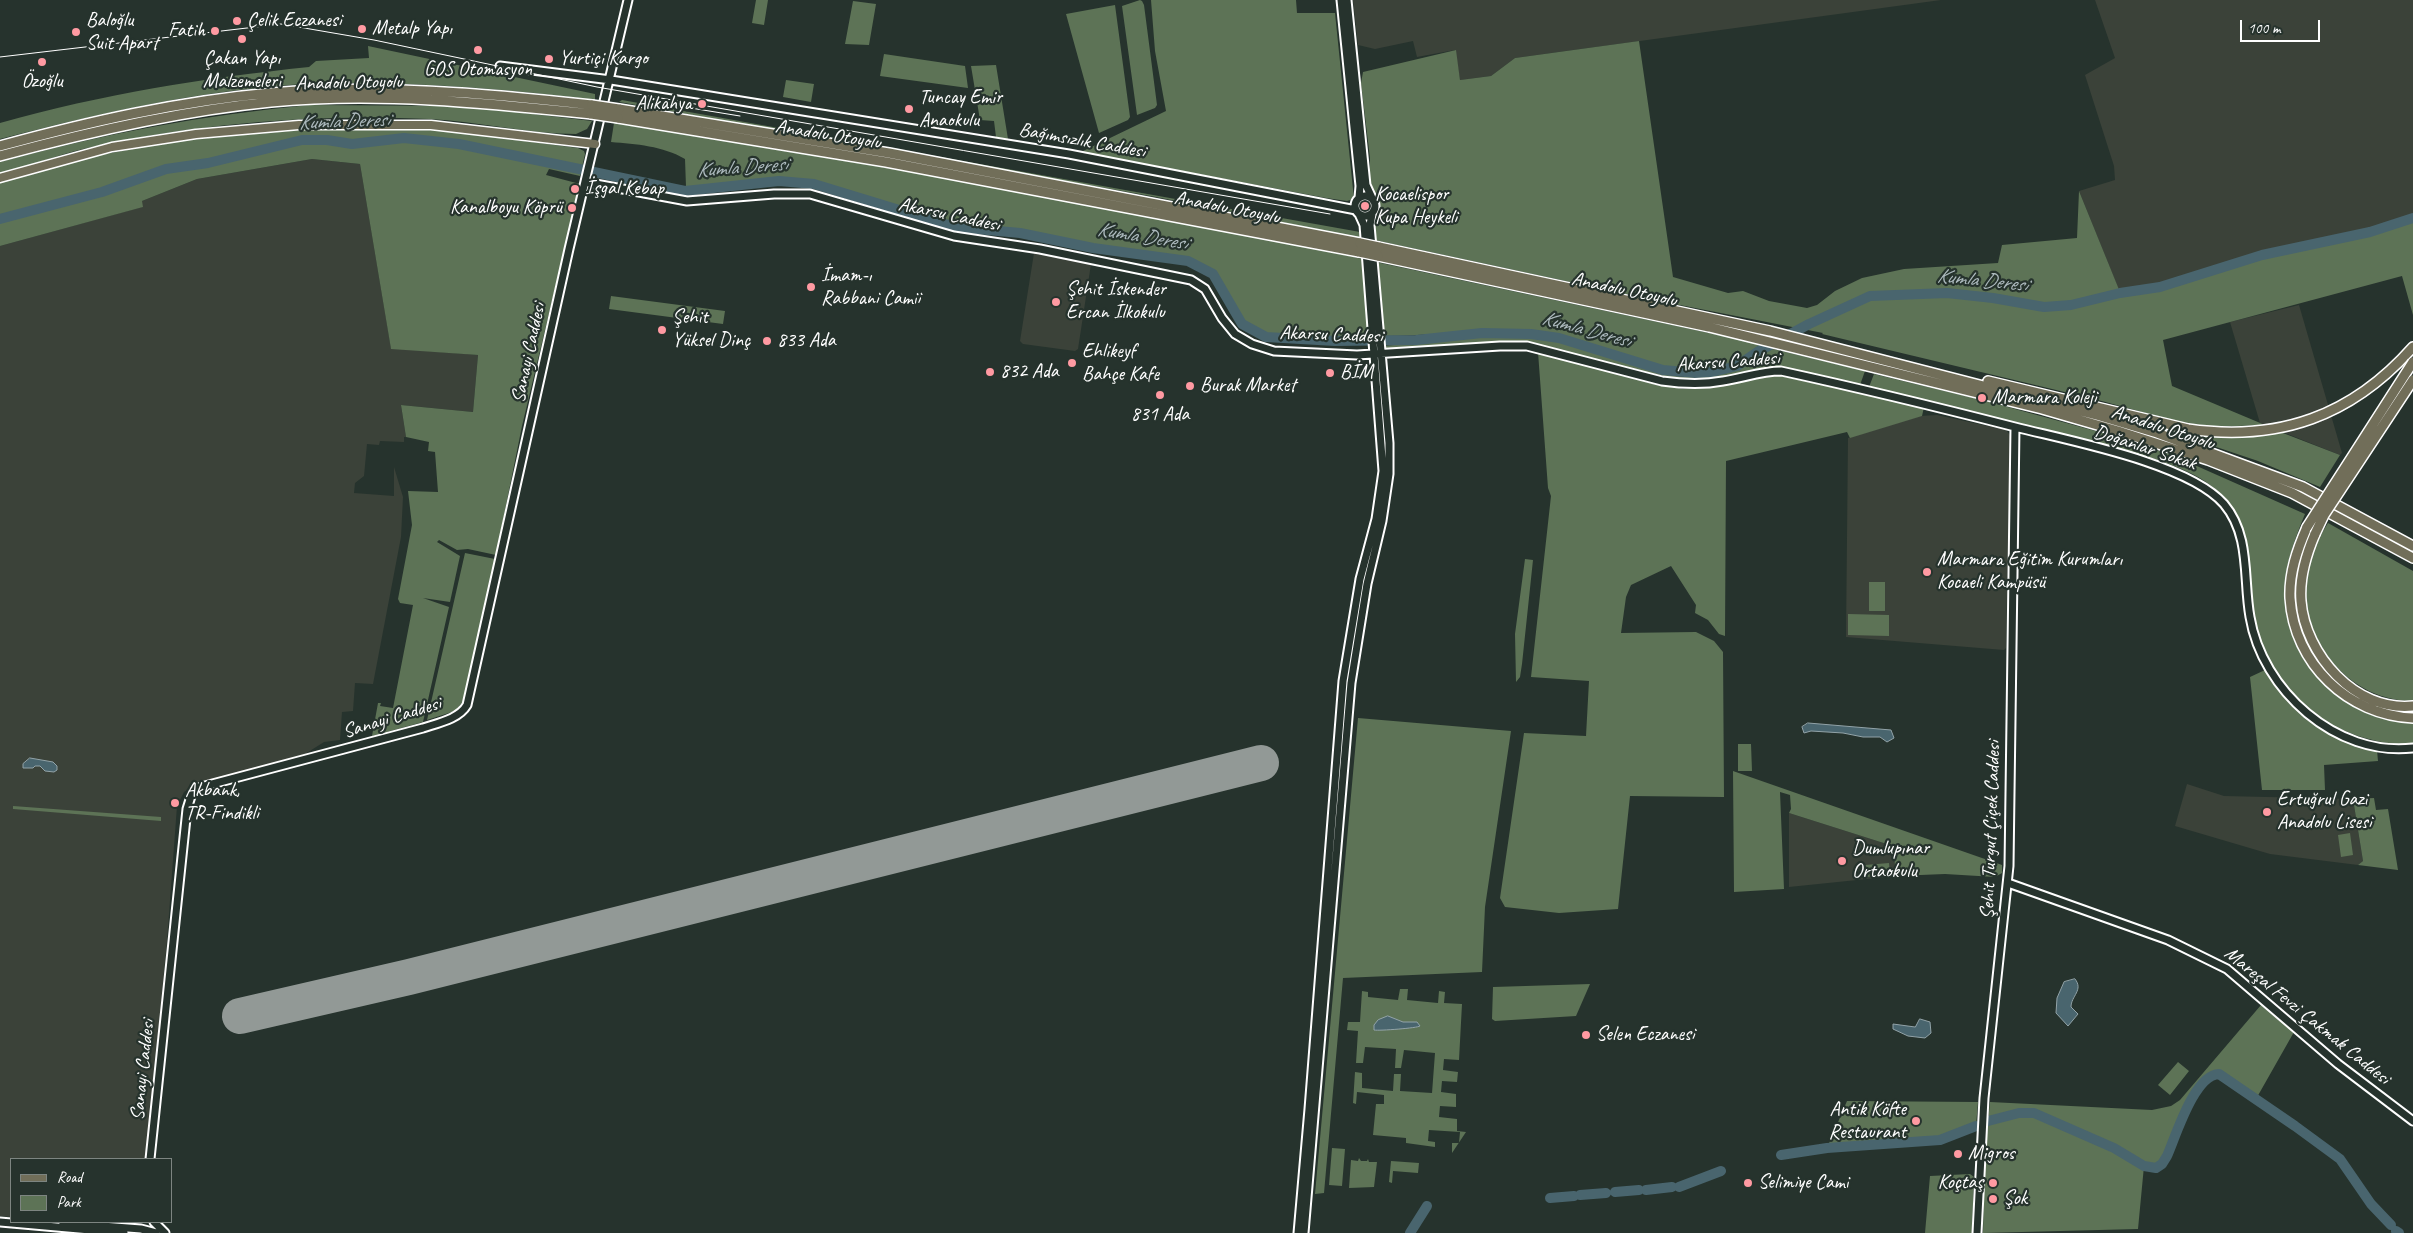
<!DOCTYPE html>
<meta charset="utf-8">
<style>
body{margin:0}
#map{position:relative;width:2413px;height:1233px;overflow:hidden;background:#26332d;font-family:Caveat,sans-serif}
canvas{display:block}
.legend{position:absolute;left:10px;top:1158px;width:162px;height:65px;box-sizing:border-box;background:#26332d;border:1px solid #7d8581;margin:0;padding:6px 9px;list-style:none;font-size:15px;color:#fff}
.legend li{display:flex;align-items:center;gap:10px;height:25px}
.legend b{width:25px;border:1px solid #7d8581}
.scale{position:absolute;left:2240px;top:20px;width:80px;height:22px;box-sizing:border-box;border:2px solid #fff;border-top:0;padding-left:6px;font-size:15px;line-height:18px;white-space:nowrap;color:#fff;-webkit-text-stroke:4px #26332d;paint-order:stroke}
</style>
<div id="map">
<canvas width="2413" height="1233"></canvas>
<ul class="legend">
<li><b style="height:6px;background:#716e59"></b>Road</li>
<li><b style="height:14px;background:#5d7356"></b>Park</li>
</ul>
<div class="scale">100 m</div>
</div>
<script>
const g = document.querySelector('canvas').getContext('2d');
g.lineJoin = 'round';
function paint(path, color) {
  g.fillStyle = color;
  g.fill(path, 'evenodd');
}
function stroke(path, color, width, dash) {
  g.strokeStyle = color;
  g.lineWidth = width;
  g.lineCap = dash ? 'butt' : 'round';
  g.setLineDash(dash || []);
  g.stroke(path);
}
function write(font, color, halo, rows, align = 'center') {
  g.font = font + ' Caveat,sans-serif';
  g.lineWidth = 4.5;
  g.setLineDash([]);
  g.textBaseline = 'middle';
  g.strokeStyle = halo;
  g.fillStyle = color;
  for (const [text, x, y, turn = 0] of rows) {
    g.save();
    g.translate(x, y);
    g.rotate((+turn || 0) * Math.PI / 180);
    g.textAlign = isNaN(turn) ? turn : align;
    if (halo) g.strokeText(text, 0, 0);
    g.fillText(text, 0, 0);
    g.restore();
  }
}
paint(new Path2D(`
 M1353,0H1941L1515,58L1491,76L1460,80L1455,50L1417,57L1413,41L1375,49L1358,45Z
 M2095,0H2413V218L2370,232L2262,255L2160,287L2120,293L2079,191L2115,180L2114,166L2085,75L2115,58Z
 M312,159L360,164L391,348L478,355L473,412L401,405L406,437H404V442L380,441L379,445L367,444L364,476L355,483L354,493L394,496V467L403,497L401,537L373,684L355,683L353,711L342,712L340,740L324,742L305,754L196,784L184,792L177,806L167,941L146,1159H11V1217L0,1216V246L142,207V201L197,179Z
 M1034,253L1091,264L1078,349L1075,351L1023,344L1020,341Z
 M2299,305L2342,453L2340,455L2260,423L2230,322Z
 M1937,415L2006,430L2010,435L2006,648L2004,650L1846,637L1848,438L1920,416Z
 M2187,784L2224,796L2353,799L2363,861L2358,865L2270,854L2175,826Z
 M1789,813L1893,846L1896,876L1789,887Z`), '#3b4239');
paint(new Path2D(`
 M756,0H768L764,25L752,23Z
 M1140,0L1142,1L1144,5L1157,105L1155,108L1137,115L1122,6Z
 M1151,0H1296L1297,13H1335L1354,199L1347,201L1326,198L1081,152L1166,111L1155,51Z
 M853,1L876,4L869,45L845,44Z
 M1115,5L1130,117L1128,120L1099,133L1066,14Z
 M1639,41L1673,277L1728,293L1743,291L1769,301L1807,308L1817,305L1835,291L1862,278L1904,269L1998,263L2002,245L2077,238L2079,191L2120,292L2160,287L2262,255L2370,232L2413,218V315L2402,276L2163,340L2172,386L2265,425L2211,427L2175,421L2098,400L1822,334L1823,333L1649,299L1374,240L1373,215L1376,205L1370,190V158L1361,83L1363,72L1456,50L1460,80L1491,76L1515,58Z
 M368,46L595,94V100C508,89 423,82 335,83C222,85 109,111 0,139V123C103,94 203,78 309,67L316,61L369,58Z
 M884,54L965,66L968,88L880,76Z
 M996,65L1008,139L996,137L994,121L980,120L971,66Z
 M786,80L814,84L811,102L783,97Z
 M622,100L1360,232L1361,238L1156,197L619,102Z
 M309,105L465,106L592,121L587,129L576,134C527,134 478,121 429,119C320,113 189,124 83,149C55,156 28,166 0,174V162C102,134 204,115 309,105Z
 M614,123L882,167L1203,226L1363,259L1370,337L1298,338L1267,335L1245,323L1215,272L1204,265L1175,255L1121,249L1026,232L952,224L819,182C803,179 788,178 772,178C743,180 715,189 686,187L685,159C663,146 636,144 611,142Z
 M335,127L432,129L578,148L584,151L585,154L580,176L549,169L546,175L580,184L522,426L496,555L468,549L457,550L439,540L437,542L460,556L450,602L423,598L449,607L423,722L372,736L378,703H381L380,706L393,708L413,605L400,603L398,599L412,525L408,491L438,492L435,452L428,451L429,442L406,437L401,405L473,412L478,355L391,349L360,164L312,159L197,179L142,201L143,207L0,246V182L69,161L174,141Z
 M1376,262L1761,344C1751,351 1740,360 1729,365C1666,390 1602,337 1541,332C1488,327 1436,336 1382,336Z
 M611,296L725,311L723,324L609,309Z
 M1526,336L1556,341L1664,374L1685,377L1727,373L1756,361L1760,354L1773,349L1865,371L1860,385L1777,368L1766,367L1709,380H1682L1539,348L1384,354L1383,346L1479,337Z
 M1538,352L1657,385L1683,389L1716,387L1771,374L1924,407L1922,416L1850,438L1847,432L1726,461L1725,636L1719,634L1708,620L1695,613L1696,605L1671,566L1631,585L1626,597L1621,633L1696,632L1714,641L1723,652L1724,797L1630,796L1618,909L1559,913L1505,907L1500,898L1524,733L1586,736L1589,681L1531,677L1551,496L1548,488Z
 M1874,374L1982,400L2103,433L2172,455L2305,514C2296,536 2287,559 2285,583C2279,657 2341,721 2413,723V745C2336,744 2268,696 2254,617C2243,562 2261,521 2206,482C2173,459 2100,444 2059,434C1996,418 1933,401 1869,387Z
 M2121,415L2223,438L2283,433L2340,455L2320,487L2258,461Z
 M2328,523L2413,571V701C2341,701 2289,625 2311,557C2315,545 2322,533 2328,523Z
 M465,553L495,559L465,699L455,711L427,720Z
 M1525,559L1533,560L1522,664L1520,677L1516,682L1515,634Z
 M1869,582H1885V611H1869Z
 M1848,614L1889,615V636L1848,635Z
 M2265,670L2276,686L2305,716L2377,750L2378,761L2324,765L2325,790H2262L2250,677Z
 M1358,718L1511,731L1485,907L1482,972L1343,978L1324,1193L1315,1194Z
 M1738,744H1751L1752,771H1738Z
 M1733,771L2002,865V873L1995,877L1945,874L1896,876L1893,846L1789,813L1791,809L1790,795L1780,792L1784,889L1734,892Z
 M2374,798L2376,810L2388,809L2398,870L2358,865L2363,861L2353,799Z
 M13,806L161,817V821L13,809Z
 M2350,833L2353,855L2341,857L2338,835Z
 M1889,863L1890,875L1866,877L1865,865Z
 M1590,984L1576,1016L1495,1021L1492,1019L1493,987Z
 M1400,989H1408L1407,1000L1438,1003L1439,991L1445,992L1444,1003L1462,1004L1459,1060L1444,1059L1443,1070L1458,1072L1457,1082L1442,1081L1441,1092L1456,1094V1107L1440,1106L1439,1117L1457,1119V1131L1466,1132L1452,1153V1143H1459L1460,1132L1429,1130L1428,1141L1435,1142V1147L1406,1143V1138L1373,1135L1376,1104H1384V1095L1357,1092L1356,1104L1353,1103L1355,1072L1362,1073V1088L1393,1091L1394,1074H1401L1400,1091L1432,1093L1435,1053L1404,1050L1401,1068H1395L1396,1049L1365,1047L1363,1063H1356L1358,1031L1347,1030L1348,1022H1360L1362,991L1368,992V997L1398,1000Z
 M2261,1005L2294,1032L2256,1099L2219,1074C2192,1075 2175,1144 2162,1164L2152,1168L2144,1166L2138,1229L1983,1233L1985,1152L1990,1102L2152,1110L2171,1106L2180,1100Z
 M2178,1062L2189,1071L2170,1095L2158,1085Z
 M1847,1101L1978,1102L1976,1126L1940,1140L1827,1148Z
 M1332,1148L1345,1149L1342,1186L1329,1185Z
 M1359,1158L1361,1161H1367L1368,1159L1369,1162H1377L1374,1187L1349,1188L1351,1160L1358,1161Z
 M1391,1161L1419,1163L1418,1173L1393,1171L1392,1183L1389,1182Z
 M1970,1174L1974,1177L1972,1233H1925L1930,1176Z`), '#5d7356');
const water = new Path2D(`
 M1808,723L1891,730L1894,738L1887,742L1880,737H1863L1843,733L1811,731L1804,733L1802,727Z
 M30,758L53,762L57,766V770L54,772L45,771L40,766H35L33,768H23V764Z
 M2075,979C2084,990 2071,996 2071,1007L2078,1014L2068,1026L2056,1013L2057,998L2064,982Z
 M1388,1016L1403,1022H1417L1420,1026C1418,1028 1379,1031 1374,1030V1025L1378,1020Z
 M1920,1019L1930,1022L1931,1033L1925,1038L1908,1036L1893,1029V1024L1915,1027Z`);
paint(water, '#49656e');
stroke(water, '#92a3a8', 1);
stroke(new Path2D(`
 M0,219L102,192L166,169L208,163L302,140H327L352,144L404,138L459,144L685,191L779,181L814,184L955,227L1020,233L1093,248L1188,261L1213,274L1242,324L1266,337L1335,341L1416,340L1482,333L1531,334L1559,338L1663,370L1696,373L1712,372L1737,366L1759,351L1809,324L1870,296L1947,293L1993,298L2044,307L2071,305L2120,293L2160,287L2262,255L2370,232L2413,218
 M1988,1121L2019,1113H2034L2114,1148L2144,1166L2156,1168L2162,1164L2167,1156C2176,1136 2194,1075 2219,1074L2295,1126L2340,1159L2371,1204L2391,1225
 M1781,1155L1827,1148L1940,1140L1976,1126
 M1679,1187L1721,1171
 M1646,1190L1672,1187
 M1615,1192L1639,1190
 M1580,1195L1606,1193
 M1550,1198L1574,1196
 M2396,1231L2399,1233
 M1410,1233L1427,1206`), '#49656e', 10);
stroke(new Path2D(`
 M240,1016L409,977L1261,763`), '#929996', 36);
const secondary = new Path2D(`
 M1341,0L1360,186L1359,198
 M1347,0L1366,185L1372,198
 M500,66L611,80L1069,154L1356,210
 M585,182L687,201L774,194H810L954,236L1040,249L1191,280L1205,289L1222,318L1235,334L1252,344L1274,351L1357,355L1500,346H1527L1662,381C1683,384 1702,385 1723,381C1743,378 1761,371 1781,371C1859,388 1937,407 2015,427C2070,441 2188,463 2224,504C2251,536 2243,579 2250,617C2262,690 2336,757 2413,748
 M1355 206a10 10 0 1 1 20 0a10 10 0 1 1-20 0Z
 M2008,883L2168,940L2227,969L2338,1064L2413,1121
 M150,1159L187,809L192,793L201,787L423,728C438,723 459,719 467,705L569,249L628,0
 M0,1222L124,1233
 M154,1222L165,1233
 M63,1223L141,1229L156,1233
 M1298,1233L1309,1109L1343,681L1360,579L1376,519L1383,471L1364,225L1359,214
 M1304,1233L1351,683L1367,584L1382,521L1389,474V443L1370,225L1372,214
 M1977,1233L1984,1098L2009,866L2015,427`);
const primary = new Path2D(`
 M0,178L112,147L196,134L299,125H431L595,144`);
const highway = new Path2D(`
 M619,109L889,153L1360,243
 M618,118L886,162L1359,252
 M0,146C88,122 179,101 271,93C378,84 485,93 592,105
 M0,156C88,132 179,111 271,102C378,92 484,103 591,114
 M1379,247L1770,331L2100,416L2157,433L2303,487L2413,546
 M1378,256L1709,327L2042,409L2118,431L2208,460L2292,493L2413,558
 M1988,381L2188,429C2279,442 2352,416 2413,347
 M2307,527C2297,550 2289,573 2290,598C2294,664 2348,715 2413,718
 M2315,534C2306,555 2299,577 2301,601C2305,654 2355,712 2413,706`);
stroke(secondary, '#fff', 11);
stroke(primary, '#fff', 11);
stroke(highway, '#fff', 12);
stroke(secondary, '#26332d', 7);
stroke(primary, '#716e59', 8);
stroke(highway, '#716e59', 9);
stroke(new Path2D(`
 M0,57L281,24L374,40L597,87L1330,214
 M666,104L740,116`), '#fff', 1);
const highwayBridge = new Path2D(`
 M592,105L619,109
 M591,114L618,118
 M1360,243L1379,247
 M1359,252L1378,256
 M2307,527L2413,362
 M2315,534L2324,515L2413,380`);
stroke(highwayBridge, '#fff', 12, []);
stroke(highwayBridge, '#716e59', 9);
for (const [x, y, r, color] of [
 [237,21,5,"#ff9aa2"],
 [362,29,5,"#ff9aa2"],
 [215,31,5,"#ff9aa2"],
 [76,32,5,"#ff9aa2"],
 [242,39,5,"#ff9aa2"],
 [478,50,5,"#ff9aa2"],
 [549,59,5,"#ff9aa2"],
 [42,62,5,"#ff9aa2"],
 [702,104,5,"#ff9aa2"],
 [909,109,5,"#ff9aa2"],
 [575,189,5,"#ff9aa2"],
 [1365,206,5,"#ff9aa2"],
 [572,208,5,"#ff9aa2"],
 [811,287,5,"#ff9aa2"],
 [1056,302,5,"#ff9aa2"],
 [662,330,5,"#ff9aa2"],
 [767,341,5,"#ff9aa2"],
 [1072,363,5,"#ff9aa2"],
 [990,372,5,"#ff9aa2"],
 [1330,373,5,"#ff9aa2"],
 [1190,386,5,"#ff9aa2"],
 [1160,395,5,"#ff9aa2"],
 [1982,398,5,"#ff9aa2"],
 [1927,572,5,"#ff9aa2"],
 [175,803,5,"#ff9aa2"],
 [2267,812,5,"#ff9aa2"],
 [1842,861,5,"#ff9aa2"],
 [1586,1035,5,"#ff9aa2"],
 [1916,1121,5,"#ff9aa2"],
 [1958,1154,5,"#ff9aa2"],
 [1748,1183,5,"#ff9aa2"],
 [1993,1183,5,"#ff9aa2"],
 [1993,1199,5,"#ff9aa2"]
]) {
  const dot = new Path2D();
  dot.arc(x, y, r, 0, 2 * Math.PI);
  g.fillStyle = color;
  g.fill(dot);
  stroke(dot, '#26332d', 2);
}
write('20px', '#fff', '#26332d', [
 ["Baloğlu",86,21],
 ["Suit Apart",86,44],
 ["Çelik Eczanesi",247,21],
 ["Metalp Yapı",372,29],
 ["Fatih",205,31,"right"],
 ["Çakan Yapı",242,59,"center"],
 ["Malzemeleri",242,82,"center"],
 ["Yurtiçi Kargo",559,59],
 ["GOS Otomasyon",478,70,"center"],
 ["Özoğlu",42,82,"center"],
 ["Tuncay Emir",919,98],
 ["Anaokulu",919,121],
 ["Alikahya",692,104,"right"],
 ["İşgal Kebap",585,189],
 ["Kocaelispor",1375,195],
 ["Kupa Heykeli",1375,218],
 ["Kanalboyu Köprü",562,208,"right"],
 ["İmam-ı",821,276],
 ["Rabbani Camii",821,299],
 ["Şehit İskender",1066,290],
 ["Ercan İlkokulu",1066,313],
 ["Şehit",672,318],
 ["Yüksel Dinç",672,341],
 ["833 Ada",777,341],
 ["Ehlikeyf",1082,352],
 ["Bahçe Kafe",1082,375],
 ["832 Ada",1000,372],
 ["BİM",1340,373],
 ["Burak Market",1200,386],
 ["Marmara Koleji",1992,398],
 ["831 Ada",1160,415,"center"],
 ["Marmara Eğitim Kurumları",1937,560],
 ["Kocaeli Kampüsü",1937,583],
 ["Akbank,",185,791],
 ["TR-Findikli",185,814],
 ["Ertuğrul Gazi",2277,800],
 ["Anadolu Lisesi",2277,823],
 ["Dumlupınar",1852,849],
 ["Ortaokulu",1852,872],
 ["Selen Eczanesi",1596,1035],
 ["Antik Köfte",1906,1110,"right"],
 ["Restaurant",1906,1133,"right"],
 ["Migros",1968,1154],
 ["Selimiye Cami",1758,1183],
 ["Koçtaş",1983,1183,"right"],
 ["Şok",2003,1199]
], 'left');
write('20px', '#fff', '#26332d', [
 ["Anadolu Otoyolu",349,83,-1],
 ["Anadolu Otoyolu",828,135,9],
 ["Bağımsızlık Caddesi",1082,141,10],
 ["Anadolu Otoyolu",1227,208,11],
 ["Akarsu Caddesi",949,215,12],
 ["Anadolu Otoyolu",1624,290,12],
 ["Akarsu Caddesi",1331,335,2],
 ["Sanayi Caddesi",529,353,-78],
 ["Akarsu Caddesi",1728,362,-4],
 ["Anadolu Otoyolu",2163,428,18],
 ["Doğanlar Sokak",2145,448,18],
 ["Sanayi Caddesi",392,718,-17],
 ["Şehit Turgut Çiçek Caddesi",1991,830,-88],
 ["Mareşal Fevzi Çakmak Caddesi",2307,1016,39],
 ["Sanayi Caddesi",143,1070,-84]
]);
write('italic 21px', '#adbabe', '#26332d', [
 ["Kumla Deresi",344,122,-2],
 ["Kumla Deresi",742,168,-4],
 ["Kumla Deresi",1142,237,9],
 ["Kumla Deresi",1982,281,6],
 ["Kumla Deresi",1586,330,15]
]);
</script>
